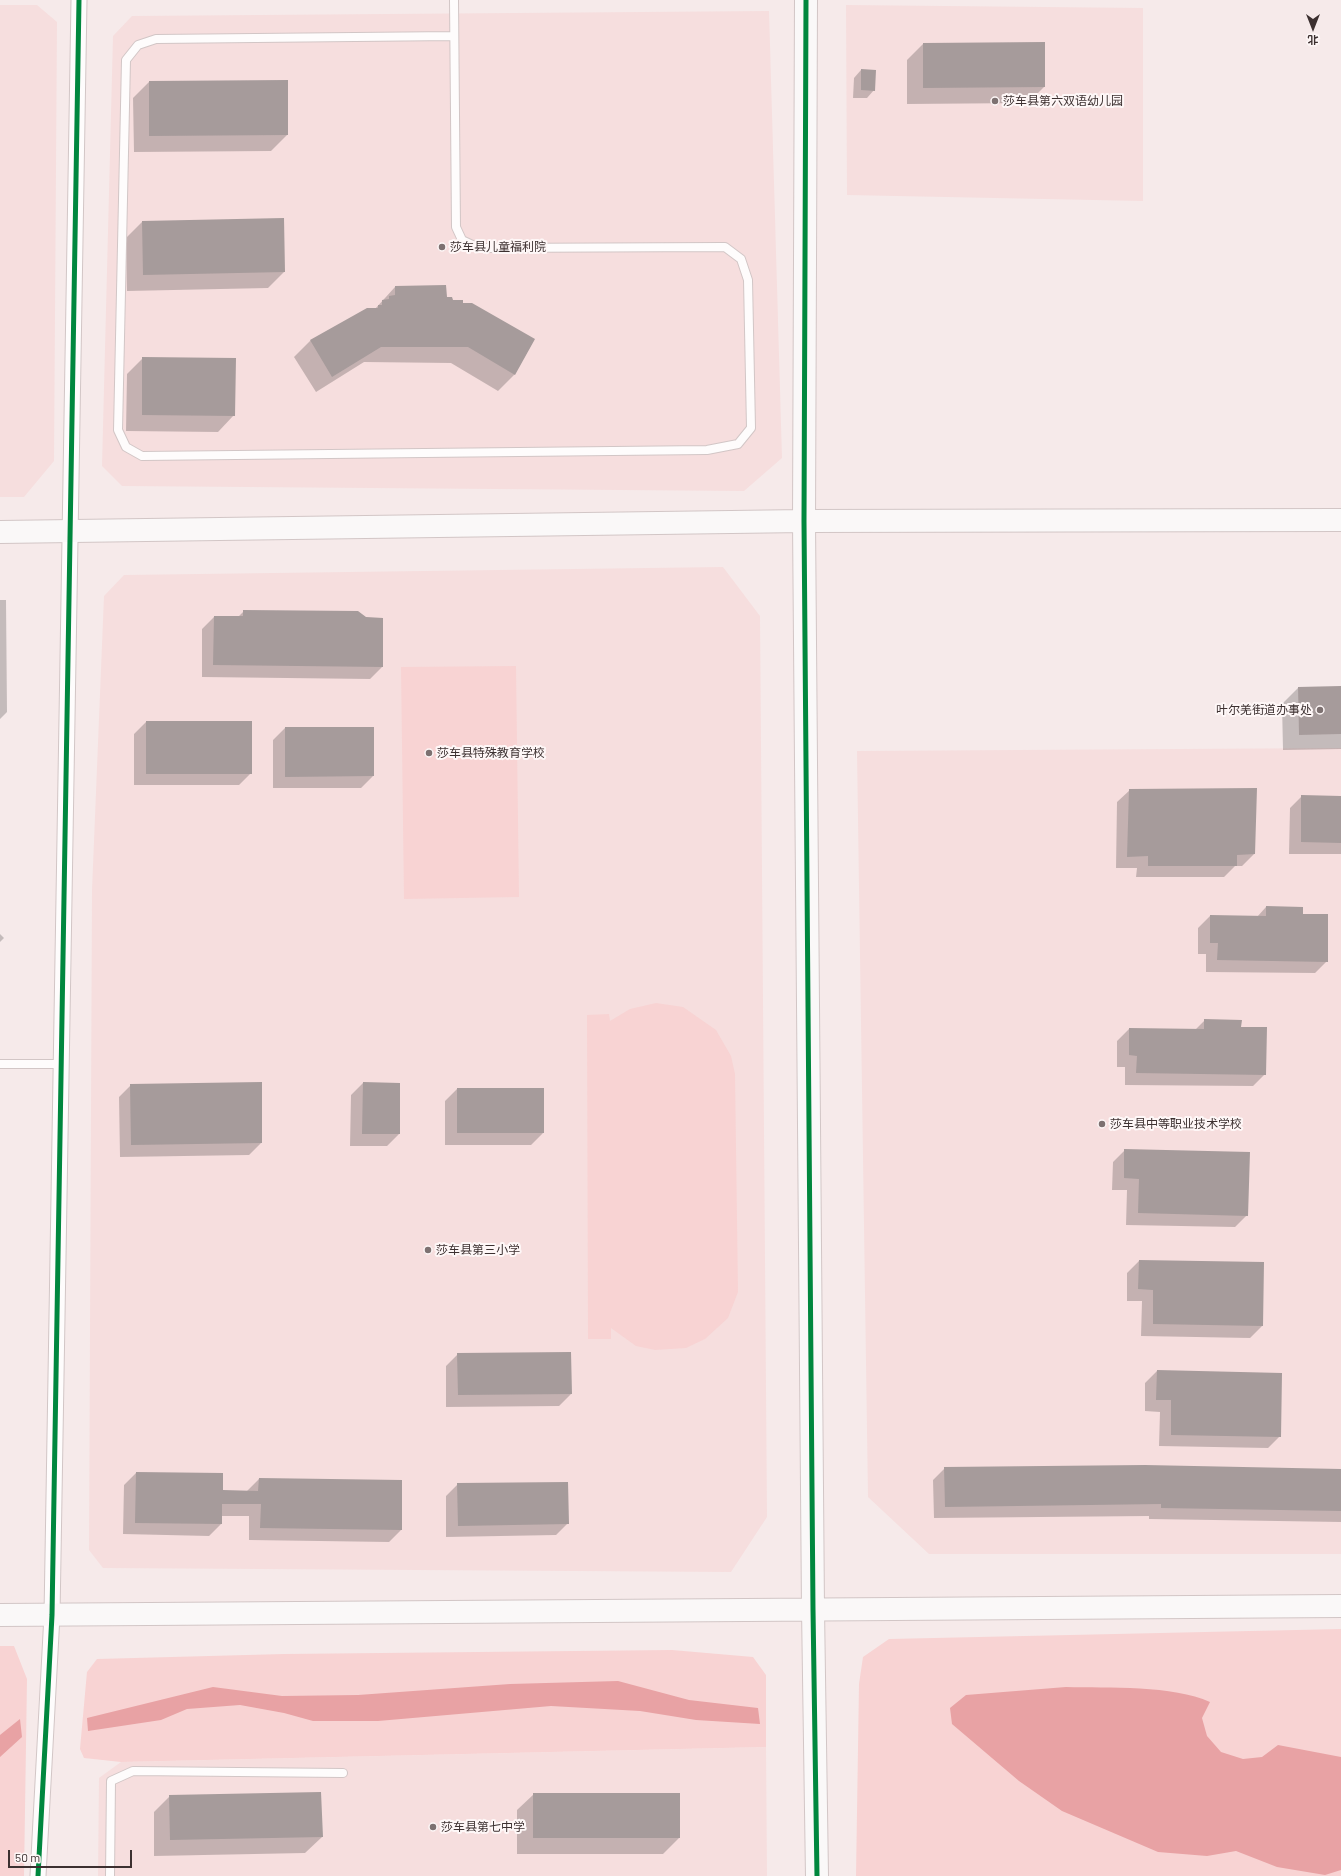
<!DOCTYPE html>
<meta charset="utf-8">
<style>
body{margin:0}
#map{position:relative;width:1341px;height:1876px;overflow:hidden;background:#f6eaea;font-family:Barlow,"Noto Sans SC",sans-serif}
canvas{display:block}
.north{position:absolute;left:1293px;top:8px;width:40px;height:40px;-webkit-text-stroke:3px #fef7f7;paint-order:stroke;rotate:180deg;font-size:11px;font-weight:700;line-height:16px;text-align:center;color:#3c3030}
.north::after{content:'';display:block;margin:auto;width:14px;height:18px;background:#3c3030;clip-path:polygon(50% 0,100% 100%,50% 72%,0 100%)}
.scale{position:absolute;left:8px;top:1850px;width:124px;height:18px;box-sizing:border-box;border:2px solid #3c3030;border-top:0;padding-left:5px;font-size:12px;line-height:14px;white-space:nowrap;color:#3c3030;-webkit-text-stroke:3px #fef7f7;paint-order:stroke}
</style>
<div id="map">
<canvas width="1341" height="1876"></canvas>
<div class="north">北</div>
<div class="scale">50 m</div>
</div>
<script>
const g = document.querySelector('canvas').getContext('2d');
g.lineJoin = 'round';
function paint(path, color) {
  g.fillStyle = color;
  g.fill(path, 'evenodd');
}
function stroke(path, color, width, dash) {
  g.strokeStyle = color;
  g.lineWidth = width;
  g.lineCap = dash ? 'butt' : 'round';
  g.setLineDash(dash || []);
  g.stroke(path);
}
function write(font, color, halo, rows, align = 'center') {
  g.font = font + ' Barlow,"Noto Sans SC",sans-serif';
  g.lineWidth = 4;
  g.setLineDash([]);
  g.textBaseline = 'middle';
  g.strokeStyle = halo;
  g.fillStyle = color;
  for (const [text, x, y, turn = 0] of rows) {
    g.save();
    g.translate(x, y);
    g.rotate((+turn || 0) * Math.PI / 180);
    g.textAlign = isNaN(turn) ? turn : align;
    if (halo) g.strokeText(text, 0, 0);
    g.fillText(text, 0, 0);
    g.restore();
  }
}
paint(new Path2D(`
 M0,5H37L57,22L54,461L24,497H0Z
 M846,5L1143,8V201L847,195Z
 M769,11L782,458L744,491L122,486L102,466L113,36L132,16Z
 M723,567L760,616L767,1517L731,1572L103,1568L89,1550L92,890L104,596L124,575Z
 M1341,748V1554H929L868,1497L857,751Z
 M766,1747L767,1876H98L99,1778L121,1762Z`), '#f6dede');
paint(new Path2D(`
 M516,666L519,897L404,899L401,667Z
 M656,1003L683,1007L716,1030L731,1056L735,1074L738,1292L728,1318L705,1339L686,1348L655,1350L636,1346L611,1328V1339H588L587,1015L609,1014L610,1021L630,1009Z
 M1341,1629V1876H856L859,1684L863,1657L889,1639Z
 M0,1646H14L27,1679L24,1876H0Z
 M672,1650L753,1657L766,1675V1747L121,1762L84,1758L80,1749L87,1672L97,1659L284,1654Z`), '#f8d3d3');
paint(new Path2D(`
 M618,1681L689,1700L758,1708L760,1724L696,1720L640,1711L551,1706L378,1721H313L284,1713L240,1705L187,1709L161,1720L88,1731L87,1718L213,1687L282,1696L358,1695L510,1684Z
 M1066,1687C1108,1688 1173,1685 1210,1702L1202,1718L1207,1736L1221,1752L1243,1759L1262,1757L1278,1745L1341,1757V1870L1325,1875L1277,1867L1236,1851L1207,1856L1158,1852L1062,1811L1019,1781L952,1724L950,1708L966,1695Z
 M20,1719L22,1737L0,1757V1735Z`), '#e8a2a4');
paint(new Path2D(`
 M923,44L1044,87L1028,103L907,104V60Z
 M861,70L874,90L867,98H853L854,78Z
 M149,82L287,135L271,151L134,152L133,98Z
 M283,219L284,272L268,288L127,291L126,238L142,222Z
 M445,286L446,298L452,302L462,305L534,340L514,375L498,391L451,363L364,362L316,392L294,357L310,341L367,309H375L395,287Z
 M143,358L234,415L218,432L126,431L127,374Z
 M0,600H6L7,712L0,719Z
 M244,611L365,618L382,667L370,679L202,677V629L214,617H238Z
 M1341,687V749L1283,750L1282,704L1298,688Z
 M146,722L251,773L239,785H134V734Z
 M285,728L373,776L361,788H273V740Z
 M1130,790L1254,854L1242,866H1235L1224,877H1136L1137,868H1116L1117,802Z
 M1302,796L1341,797V854H1289L1290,808Z
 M1266,907L1302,915L1327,961L1315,973L1206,972V954H1198V928L1210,916L1257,917Z
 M0,934L4,938L0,942Z
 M1205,1020L1240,1028L1265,1074L1253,1086L1125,1085V1067H1117V1041L1129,1029L1195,1030Z
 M363,1083L399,1084V1134L387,1146H350L351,1095Z
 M131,1085L261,1143L249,1155L120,1157L119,1097Z
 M457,1089L543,1133L531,1145H445V1101Z
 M1125,1150L1247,1215L1235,1227L1126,1225L1127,1190H1112L1113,1162Z
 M1139,1261L1262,1326L1250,1338L1141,1336L1142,1301H1127V1273Z
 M458,1354L571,1394L559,1406L446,1407V1366Z
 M1157,1371L1280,1436L1268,1448L1159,1446L1160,1412L1145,1411V1383Z
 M945,1468L1341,1470V1522L1149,1519V1516L934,1518L933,1480Z
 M136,1473L222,1491H247L259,1479L401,1481V1530L389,1542L249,1540V1516H221V1524L209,1536L123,1534L124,1485Z
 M458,1484L568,1523L556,1535L446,1537V1496Z
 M534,1794L679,1838L663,1854H517V1810Z
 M170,1796L322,1837L305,1853L154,1856V1812Z`), '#0003');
paint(new Path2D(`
 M1045,42V87L923,88V43Z
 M861,69L876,70L875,91L861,90Z
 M288,80V135L149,136V81Z
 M284,218L285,272L143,275L142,221Z
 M446,285L447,297H452L453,300H463V303H472L535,339L515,375L468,347H381L332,377L310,340L367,308H378V305H382V300L389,299V296L395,295V286Z
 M142,357L236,358L235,416L142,415Z
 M243,610L358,611L366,617L383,618V667L213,665L214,616H243Z
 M1341,686V734L1299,735L1298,687Z
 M146,721H252V774H146Z
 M285,727H374V776L285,777Z
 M1257,788L1255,854L1237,855V866H1148V856L1127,857L1129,789Z
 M1301,795L1341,796V843L1301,842Z
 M1266,906L1303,907V914H1328V962L1217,960L1218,943H1210V915L1266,916Z
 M1204,1019L1242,1020L1241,1027H1267L1266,1075L1136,1073L1137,1056L1129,1055V1028L1204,1029Z
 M262,1082V1143L131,1145L130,1084Z
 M363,1082L400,1083V1134H362Z
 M457,1088H544V1133H457Z
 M1124,1149L1250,1152L1248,1216L1138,1213L1139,1179L1124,1178Z
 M1139,1260L1264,1262L1263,1326L1153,1324V1290L1138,1289Z
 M571,1352L572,1394L458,1395L457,1353Z
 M1157,1370L1282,1373L1281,1437L1171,1435V1400H1156Z
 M1145,1465L1341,1469V1511L1161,1508V1504L945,1507L944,1467Z
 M136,1472L223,1473V1490L258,1491L259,1478L402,1480V1530L260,1528L261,1504H222V1524L135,1523Z
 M568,1482L569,1524L458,1526L457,1483Z
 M321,1792L323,1837L170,1840L169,1795Z
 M533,1793H680V1838H533Z`), '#a69b9b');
const lane = new Path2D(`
 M454,0L456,227L462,240L479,248L725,247L741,259L748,280L751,428L738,444L707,450L142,456L126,447L118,430L126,60L138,45L156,39L454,36
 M0,1064H61
 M110,1876L111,1781L133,1771L343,1773`);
const street = new Path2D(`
 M38,1876L52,1615L79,0`);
const secondary = new Path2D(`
 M806,0L804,521L813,1609L817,1876
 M0,532L804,521L1341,520
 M0,1615L1341,1606`);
stroke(lane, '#d2c6c6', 10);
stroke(street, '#d2c6c6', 17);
stroke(secondary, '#d2c6c6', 24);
stroke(lane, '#fefcfc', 8);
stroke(street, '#fefcfc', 15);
stroke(secondary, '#faf8f8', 22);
stroke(new Path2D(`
 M806,0L804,521L813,1609L817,1876
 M38,1876L52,1615L79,0`), '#00873e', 5);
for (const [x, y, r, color] of [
 [995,101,4,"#7d7171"],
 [442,247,4,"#7d7171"],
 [1320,710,4,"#7d7171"],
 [429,753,4,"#7d7171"],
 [1102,1124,4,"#7d7171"],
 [428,1250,4,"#7d7171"],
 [433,1827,4,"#7d7171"]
]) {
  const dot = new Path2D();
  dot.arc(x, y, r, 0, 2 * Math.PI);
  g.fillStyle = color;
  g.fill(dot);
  stroke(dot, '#fef7f7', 1.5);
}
write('12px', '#3c3030', '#fef7f7', [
 ["莎车县第六双语幼儿园",1003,101],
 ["莎车县儿童福利院",450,247],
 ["叶尔羌街道办事处",1312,710,"right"],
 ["莎车县特殊教育学校",437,753],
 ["莎车县中等职业技术学校",1110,1124],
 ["莎车县第三小学",436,1250],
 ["莎车县第七中学",441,1827]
], 'left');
</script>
